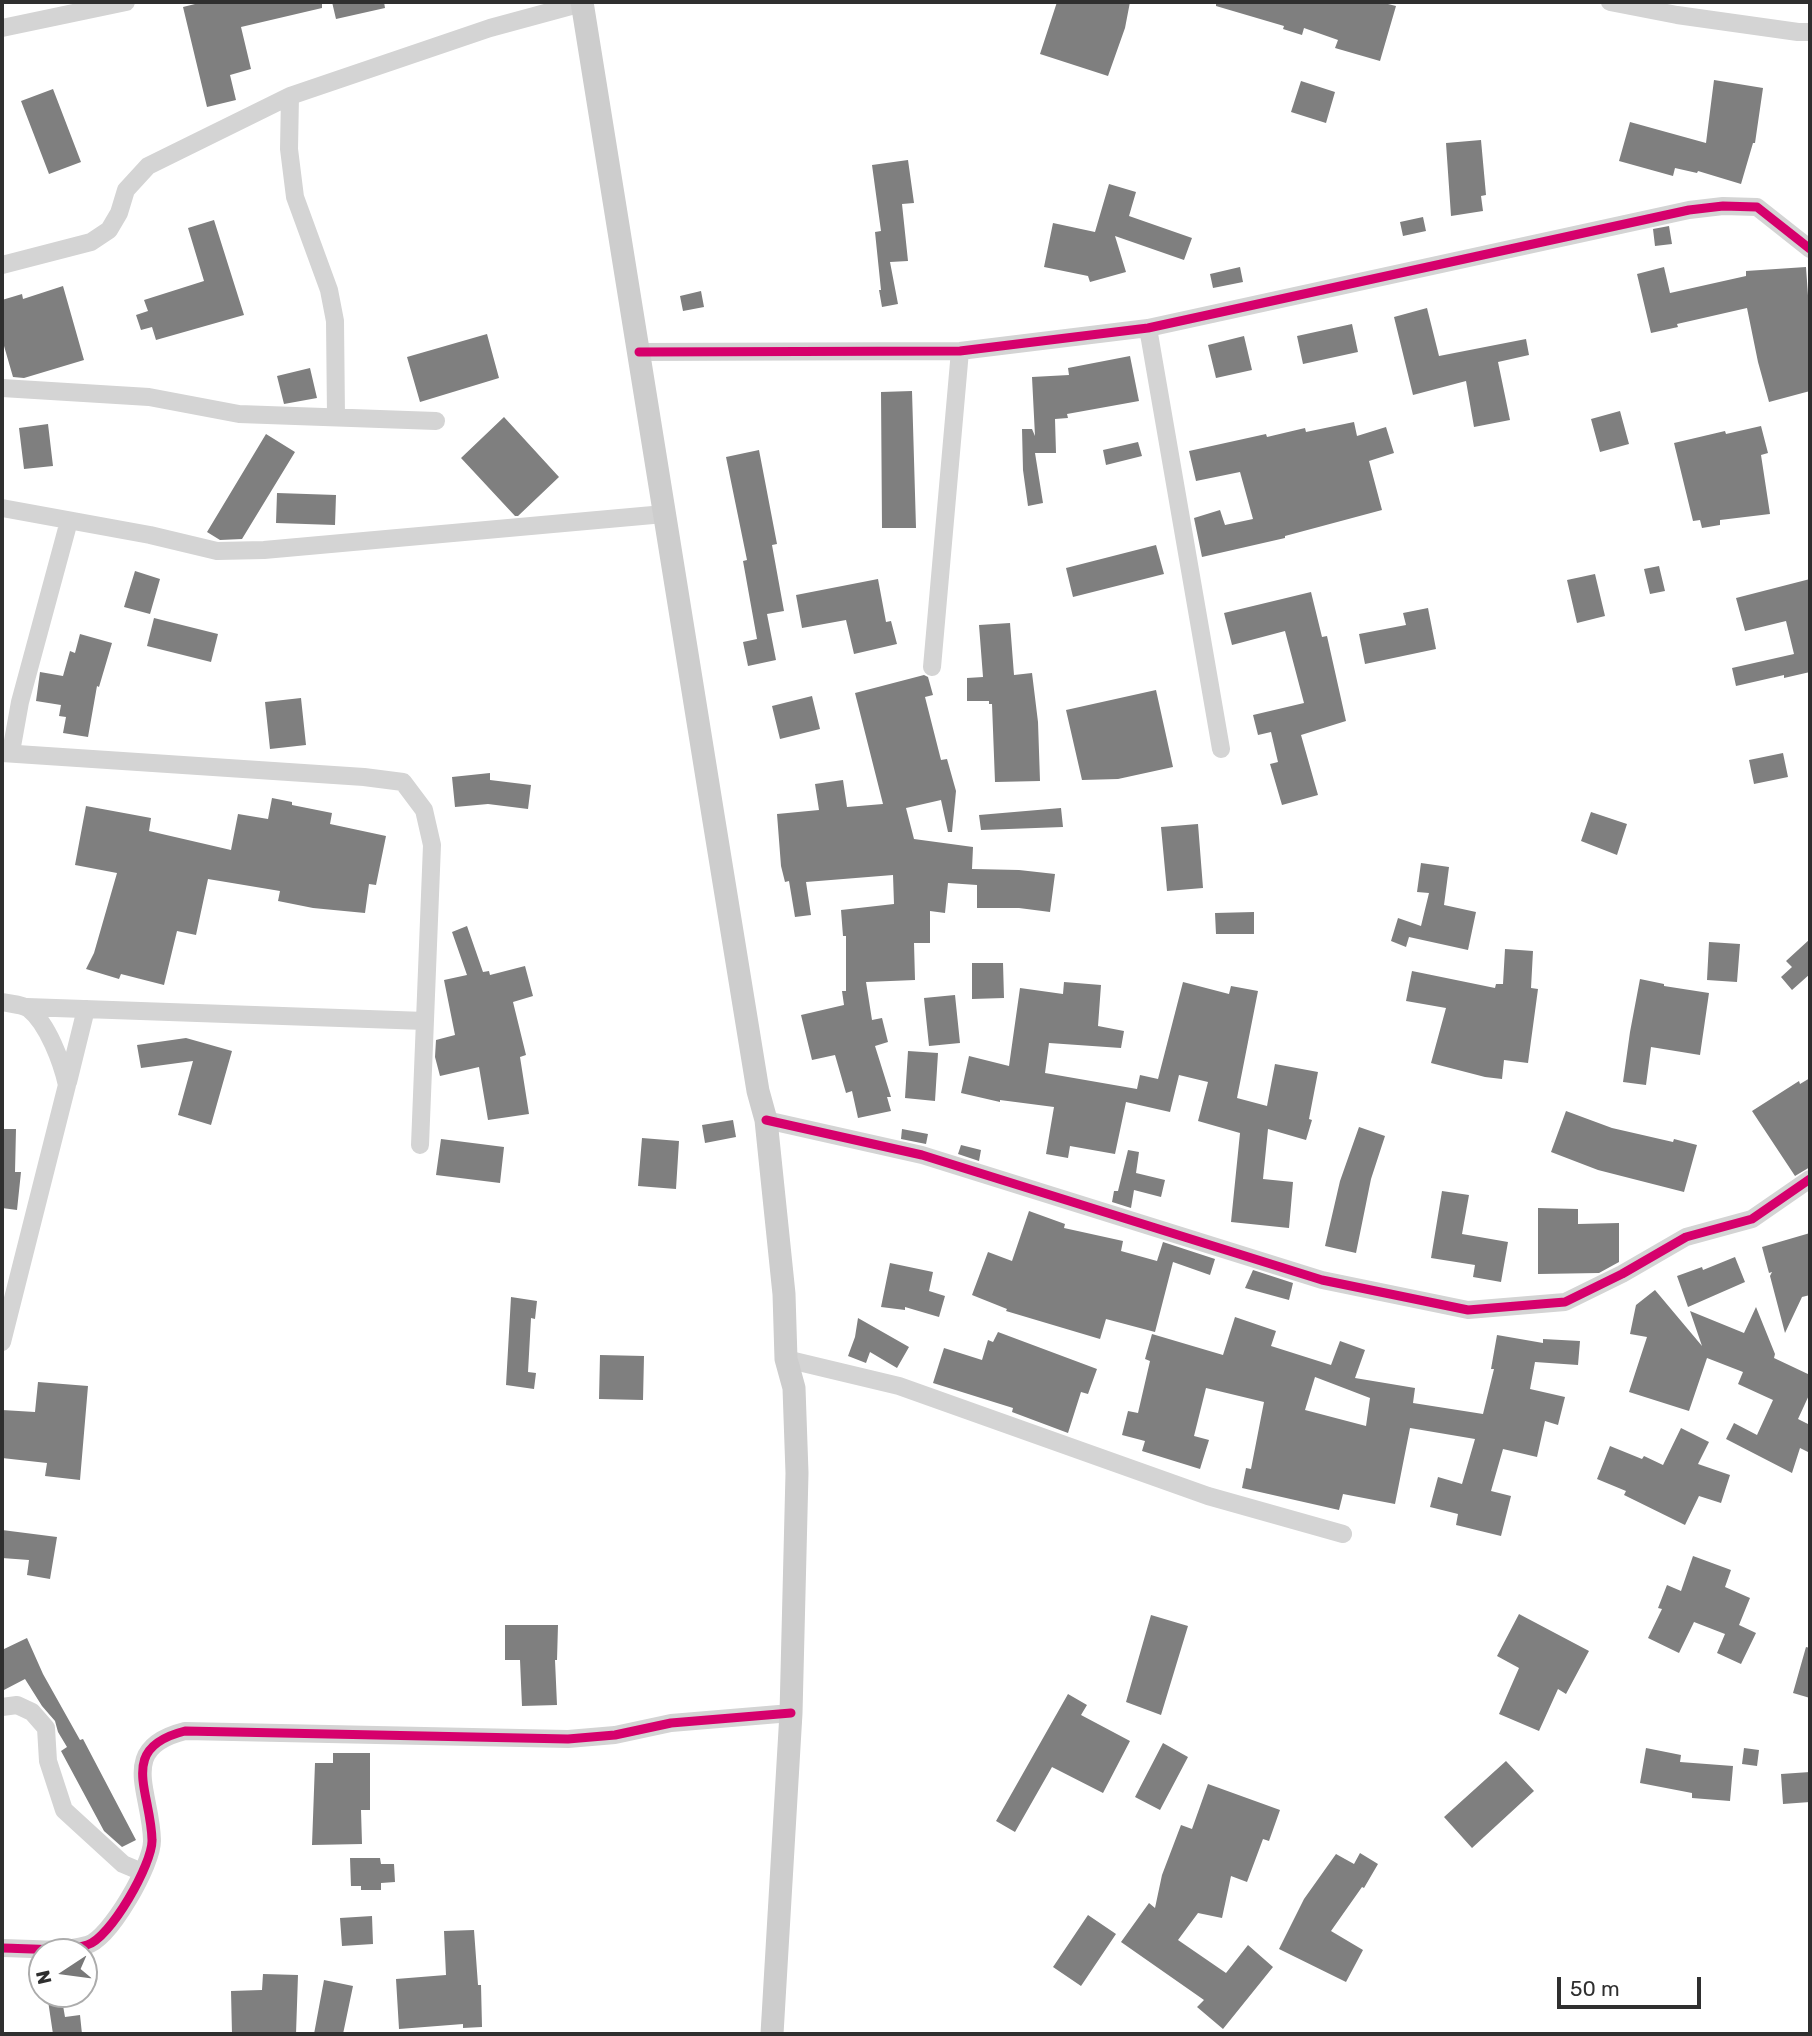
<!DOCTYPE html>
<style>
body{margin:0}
#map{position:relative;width:1812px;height:2036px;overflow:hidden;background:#fff;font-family:Rubik,sans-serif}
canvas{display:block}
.frame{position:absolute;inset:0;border:4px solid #2f2f2f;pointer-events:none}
.north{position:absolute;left:28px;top:1938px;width:70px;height:70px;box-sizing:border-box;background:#fff;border:2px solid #acacac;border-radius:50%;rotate:257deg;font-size:19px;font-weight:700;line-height:28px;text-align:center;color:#2f2f2f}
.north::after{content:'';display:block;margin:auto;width:24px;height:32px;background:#787878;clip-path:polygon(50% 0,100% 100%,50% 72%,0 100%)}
.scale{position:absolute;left:1557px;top:1977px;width:144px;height:32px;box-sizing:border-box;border:4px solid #2f2f2f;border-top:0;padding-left:9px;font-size:21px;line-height:24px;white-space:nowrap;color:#2f2f2f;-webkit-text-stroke:5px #fff;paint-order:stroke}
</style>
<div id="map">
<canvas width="1812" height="2036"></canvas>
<div class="frame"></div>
<div class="north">N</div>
<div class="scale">50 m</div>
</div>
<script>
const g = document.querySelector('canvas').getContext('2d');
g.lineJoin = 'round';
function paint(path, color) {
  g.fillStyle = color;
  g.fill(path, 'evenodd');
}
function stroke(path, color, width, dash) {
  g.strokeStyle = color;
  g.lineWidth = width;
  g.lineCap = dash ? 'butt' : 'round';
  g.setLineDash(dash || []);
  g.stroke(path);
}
paint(new Path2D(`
 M203,2H322V8L241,27L251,69L230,75L236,100L207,107L183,7Z
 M332,2H384L385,8L336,19Z
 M1057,2H1130L1125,28L1108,76L1040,54Z
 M1216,2H1380L1396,6L1380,61L1335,48L1338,40L1304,28L1302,35L1283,29L1284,26L1216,6Z
 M1714,80L1763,88L1755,143H1753L1741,184L1698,171L1697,173L1675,168L1673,176L1619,161L1630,122L1706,143Z
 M1301,81L1335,92L1326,123L1291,112Z
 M53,89L81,162L49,174L21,101Z
 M1481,140L1486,195L1481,196L1483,211L1451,216L1446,143Z
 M908,160L914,203L902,204L908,261L890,262L898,304L882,307L879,290H881L875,232L881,231L872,165Z
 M1109,184L1136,192L1129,216L1192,238L1184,260L1115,236L1126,272L1090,282L1088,276L1044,267L1053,223L1095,232Z
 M1423,217L1426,231L1403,236L1400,222Z
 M214,220L244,315L156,340L152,327L141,330L136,315L148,311L144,300L204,281L188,228Z
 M1669,226L1672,244L1655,246L1653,229Z
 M1240,267L1243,282L1213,288L1210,274Z
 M1664,267L1670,293L1746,276V271L1806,267L1810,324V391L1769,402L1758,362L1747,308L1677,324L1678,327L1651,333L1637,274Z
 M63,286L84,360L24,378L13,377L2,339V300L22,294L23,299Z
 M701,291L704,307L683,311L680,296Z
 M1427,308L1439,356L1526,339L1529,355L1498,362L1510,420L1474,427L1466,381L1413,395L1394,317Z
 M1352,324L1358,352L1303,364L1297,336Z
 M487,334L499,378L420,402L407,357Z
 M1244,336L1252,370L1216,378L1208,345Z
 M1130,356L1139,401L1067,414L1068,418L1055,419L1056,453H1035L1043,503L1028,506L1023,470L1022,429H1032L1035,436L1032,377L1069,375L1068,368Z
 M310,368L317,398L284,404L277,376Z
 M912,391L916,528H882L881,392Z
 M1620,411L1629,444L1600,452L1591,419Z
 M504,417L559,477L518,516H515L461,458Z
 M1354,422L1357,436L1386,427L1394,453L1369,461L1382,510L1285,536V538L1202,557L1194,518L1220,510L1225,525L1253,519L1240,472L1196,481L1189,451L1266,434L1267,437L1305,428L1306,432Z
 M48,424L53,466L24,469L19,428Z
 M1761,426L1768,453L1761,455L1770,514L1720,520V525L1702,528L1700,520L1693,521L1674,443L1725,431L1726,434Z
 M266,434L295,452L242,539L220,540L207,532Z
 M1138,442L1142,456L1106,465L1103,450Z
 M759,450L777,544L772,545L784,611L767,614L776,660L748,666L743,642L757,639L743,561L747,560L726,457Z
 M277,493L336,495L335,525L276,523Z
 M1156,545L1164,574L1073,597L1066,568Z
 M1659,566L1665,591L1650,594L1644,569Z
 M135,571L160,579L150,614L124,607Z
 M1595,574L1605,616L1577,623L1567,580Z
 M878,579L886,622L891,621L897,644L854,654L846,620L802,628L796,595Z
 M1810,579V672L1784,678V675L1736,686L1732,668L1794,654L1786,621L1745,631L1736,598Z
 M1311,592L1322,637L1327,636L1346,721L1301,735L1318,795L1282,805L1270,764L1278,762L1271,732L1258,735L1253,715L1304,703L1285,631L1232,645L1224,613Z
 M1428,608L1436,649L1365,664L1359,634L1406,625L1403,613Z
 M154,618L218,634L211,662L147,646Z
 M1010,623L1014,675L1032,673L1038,722L1040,781L995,782L992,704H989V701H967V678L983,677L979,625Z
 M80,634L112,643L99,687L97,686L88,737L63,733L66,717L59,716L61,705L36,701L40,672L63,676L70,651L75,653Z
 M924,675L928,677L933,695L925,697L941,760L947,759L956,791L952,832H948L941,800L906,808L914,839L973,847L972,869L1019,870L1055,874L1050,912L1019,908H977V885L948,883L945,913L930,911V943H914L915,980L866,982L872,1020L882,1018L888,1042L875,1046L891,1097H887L891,1111L858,1118L852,1091L846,1093L835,1055L812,1060L801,1015L844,1005L842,991H846V936H843L841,910L894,904L893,875L806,882L811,915L795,917L789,881L785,882L781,866L777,814L819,810L815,784L843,780L847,807L883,804L855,693Z
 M1156,690L1173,767L1118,779L1082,780L1066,710Z
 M812,696L820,729L780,739L772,706Z
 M301,698L306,745L270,749L265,702Z
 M1783,753L1788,777L1754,784L1749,760Z
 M490,773V780L531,785L528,809L488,804L455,807L452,777Z
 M272,798L292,802V805L332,813L330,824L386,836L376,885L369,884L365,913L313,908L278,901L280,891L208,879L196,935L177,931L164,985L121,974L119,979L86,969L94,953L117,873L75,865L86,806L151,818L149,831L231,850L238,814L268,819Z
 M1061,808L1063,827L981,830L979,815Z
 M1591,812L1627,824L1617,855L1581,841Z
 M1198,824L1203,888L1167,891L1161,827Z
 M1421,863L1449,867L1444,905L1476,912L1468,950L1409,937L1406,947L1391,941L1398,918L1421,926L1429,893L1417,892Z
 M1254,912V934H1216L1215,913Z
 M467,926L483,972L489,971L490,975L525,966L533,996L513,1002L526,1055L520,1057L529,1114L488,1120L479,1067L440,1076L435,1057L436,1040L455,1035L444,980L467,975L452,932Z
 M1810,939V974L1792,990L1781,977L1792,967L1786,961Z
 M1709,942L1740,944L1737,982L1707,980Z
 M1505,949L1533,951L1531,988L1538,989L1528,1063L1504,1060L1502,1079L1485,1077L1431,1063L1446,1008L1406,1001L1412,971L1495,988L1496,984H1503Z
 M972,963H1003L1004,998L972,999Z
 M1640,979L1664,984V986L1709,993L1700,1055L1651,1047L1646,1085L1623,1082L1630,1032Z
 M1064,982L1101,985L1098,1026L1124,1031L1121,1048L1049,1043L1045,1073L1137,1089L1140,1075L1158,1079L1183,982L1229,994L1231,986L1258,991L1237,1098L1267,1106L1275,1064L1318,1072L1309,1119L1312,1120L1306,1140L1268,1129L1263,1179L1293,1182L1289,1228L1231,1222L1240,1133L1198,1121L1208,1082L1179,1075L1170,1112L1126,1102L1115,1154L1070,1146L1068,1158L1046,1154L1054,1107L1000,1100V1102L961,1093L969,1056L1009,1066L1020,988L1063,994Z
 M955,995L960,1043L929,1046L924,998Z
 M186,1038L232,1051L211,1125L178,1115L193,1061L141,1068L137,1045Z
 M908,1051L938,1053L935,1101L905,1098Z
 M1810,1078V1167L1795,1176L1752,1111L1799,1081L1800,1084Z
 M1566,1111L1612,1128L1673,1142L1674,1139L1697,1145L1684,1192L1598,1170L1551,1152Z
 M733,1120L736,1137L705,1143L702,1125Z
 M1359,1127L1385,1136L1371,1179L1356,1253L1325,1246L1340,1181Z
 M2,1129H16L15,1172H21L17,1210L2,1208Z
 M902,1129L928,1134L926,1144L901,1139Z
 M642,1138L679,1141L676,1189L638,1186Z
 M441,1139L504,1147L500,1183L436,1175Z
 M961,1145L981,1150L979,1161L958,1154Z
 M1128,1150L1139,1152L1136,1173L1165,1180L1161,1197L1134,1190L1131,1208L1112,1202L1114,1191H1118Z
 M1442,1191L1469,1195L1462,1234L1508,1242L1501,1282L1473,1277L1475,1265L1431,1258Z
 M1538,1208L1578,1209V1224L1619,1223V1262L1599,1273L1538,1274Z
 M1029,1211L1065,1224L1064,1228L1123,1241L1121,1251L1157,1261L1163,1242L1215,1259L1210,1275L1173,1262L1155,1332L1106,1319L1100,1339L1006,1311L1007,1309L972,1295L988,1252L1012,1261Z
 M1810,1233V1295L1802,1297L1785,1333L1770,1276L1772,1272L1769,1273L1762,1247Z
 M1735,1257L1745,1282L1688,1307L1677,1276L1702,1267L1703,1270Z
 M890,1263L933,1272L929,1291L945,1296L939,1317L905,1307V1310L881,1307Z
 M1253,1270L1293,1283L1289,1300L1245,1288Z
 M1655,1290L1702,1346L1690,1311L1744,1333L1756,1307L1775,1354L1774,1358L1810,1375V1393L1798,1419L1810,1425V1453L1800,1448L1792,1473L1726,1439L1734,1423L1757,1435L1773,1400L1738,1384L1743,1372L1707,1358L1689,1411L1629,1392L1647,1337L1630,1334L1636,1305Z
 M511,1297L537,1301L535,1319L531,1318L528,1372L536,1373L534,1389L506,1385Z
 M1235,1317L1276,1331L1271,1346L1331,1365L1340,1341L1365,1350L1355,1378L1415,1388L1413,1403L1483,1414L1494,1369H1491L1497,1335L1543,1343V1339L1580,1341L1578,1365L1535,1362L1530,1389L1565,1397L1558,1425L1545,1421L1537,1457L1503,1449L1491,1491L1511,1496L1501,1536L1456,1525L1458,1514L1430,1507L1438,1477L1462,1484L1475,1439L1410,1428L1395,1504L1343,1494L1339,1510L1242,1488L1246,1468L1251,1469L1264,1402L1206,1388L1194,1436L1209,1440L1200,1469L1142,1451L1145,1441L1122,1435L1128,1411L1138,1413L1150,1361L1145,1359L1152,1334L1223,1355ZM1315,1377L1370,1398L1366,1426L1305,1410Z
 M858,1318L909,1347L897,1368L870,1352L866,1363L848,1356L855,1337Z
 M998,1332L1097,1369L1088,1394L1081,1392L1068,1433L1012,1412L1013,1408L933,1383L944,1348L982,1360L988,1340L993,1342Z
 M600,1355L644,1356L643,1400L599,1399Z
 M38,1382L88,1386L80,1480L45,1476L47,1463L2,1458V1410L35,1412Z
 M1681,1428L1709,1442L1698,1464L1730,1475L1721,1503L1699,1496L1685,1525L1624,1495L1626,1491L1597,1479L1610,1446L1642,1459L1644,1456L1663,1465Z
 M2,1530L57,1537L50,1579L27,1575L29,1560L2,1558Z
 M1693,1556L1731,1570L1725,1587L1750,1598L1739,1625L1756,1633L1741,1664L1717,1653L1725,1634L1694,1622L1679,1653L1648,1638L1662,1609L1658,1608L1667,1585L1681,1591Z
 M1519,1614L1589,1651L1566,1694L1558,1689L1539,1731L1499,1714L1519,1668L1497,1656Z
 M1151,1615L1188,1626L1161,1715L1126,1702Z
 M505,1625H558L557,1660H555L557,1705L522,1706L520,1660H505Z
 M27,1638L43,1674L80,1740L83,1739L136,1840L122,1847L104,1831L61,1751L67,1747L58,1732L55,1721L42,1706L25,1679L2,1691V1650Z
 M1806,1647L1810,1648V1698L1793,1693Z
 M1068,1694L1087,1705L1081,1715L1130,1741L1103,1793L1052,1767L1015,1832L996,1821Z
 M1163,1743L1188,1757L1160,1810L1135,1797Z
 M1646,1748L1681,1755L1680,1762L1733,1766L1730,1801L1692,1798V1793L1640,1783Z
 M1744,1748L1759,1750L1757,1766L1742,1764Z
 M333,1753H370V1810H361L362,1844L312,1845L315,1763H333Z
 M1506,1761L1534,1791L1472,1848L1444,1817Z
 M1810,1772V1802L1783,1804L1781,1774Z
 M1208,1784L1280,1810L1269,1841L1263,1839L1247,1882L1231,1876L1222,1918L1198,1913L1178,1940L1226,1973L1248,1945L1273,1967L1223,2029L1197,2007L1204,2000L1121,1942L1149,1903L1155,1908L1162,1875L1181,1825L1192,1829Z
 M1360,1853L1378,1864L1364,1888L1362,1887L1331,1931L1363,1950L1346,1982L1279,1949L1304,1899L1336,1854L1354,1864Z
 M350,1858H380L381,1864H394L395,1882L381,1883V1890H361V1886H351Z
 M1088,1915L1116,1934L1081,1986L1053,1967Z
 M372,1916L373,1944L342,1946L340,1918Z
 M474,1930L478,1985H481L482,2027L463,2028V2024L399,2029L396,1979L446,1975L444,1931Z
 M263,1974L298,1975L296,2034H232L231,1991L262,1990Z
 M324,1980L353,1986L343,2034H314Z
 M47,1994H61L65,2017L80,2015L82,2034H53Z`), '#7f7f7f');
stroke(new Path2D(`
 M1610,2L1677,15L1798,32H1810
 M2,28L126,2
 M290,96L289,149L295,197L329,290L335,321L336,416
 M2,265L91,242L109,230L119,213L126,190L148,166L290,96L490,28L582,3
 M1148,328L1221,749
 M639,352L960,351L1148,328L1689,210L1723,206L1757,207L1810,249
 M2,388L149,397L239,414L436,421
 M2,508L150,535L217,551L264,550L664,514
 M932,667L960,351
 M11,752L20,702L69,521
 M2,753L364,777L403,782L424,810L432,845L420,1145
 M2,1002C10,1004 22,1004 29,1009C48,1024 62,1063 67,1085L2,1342
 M27,1007L425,1021
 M68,1082L86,1009
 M766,1120L922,1155L1322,1280L1468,1310L1565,1302L1622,1274L1686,1237L1752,1219L1810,1179
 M786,1359L899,1386L1208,1496L1343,1534
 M2,1707L17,1705L32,1712L46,1728L48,1761L64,1810L123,1864L142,1872
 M2,1948C29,1948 60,1953 87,1945C110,1939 153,1863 152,1840C151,1791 117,1748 185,1731L568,1739L615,1735L671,1723L791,1713`), '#d4d4d4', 18);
stroke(new Path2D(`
 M582,2C639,365 699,728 758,1091L766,1120L784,1294L786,1359L794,1388L797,1473L791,1713L772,2034`), '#cdcdcd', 23);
stroke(new Path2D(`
 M639,352L960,351L1148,328L1689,210L1723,206L1757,207L1810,249
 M766,1120L922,1155L1322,1280L1468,1310L1565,1302L1622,1274L1686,1237L1752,1219L1810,1179
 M2,1948C29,1948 60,1953 87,1945C110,1939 153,1863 152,1840C151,1791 117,1748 185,1731L568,1739L615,1735L671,1723L791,1713`), '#d6006c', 9);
</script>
